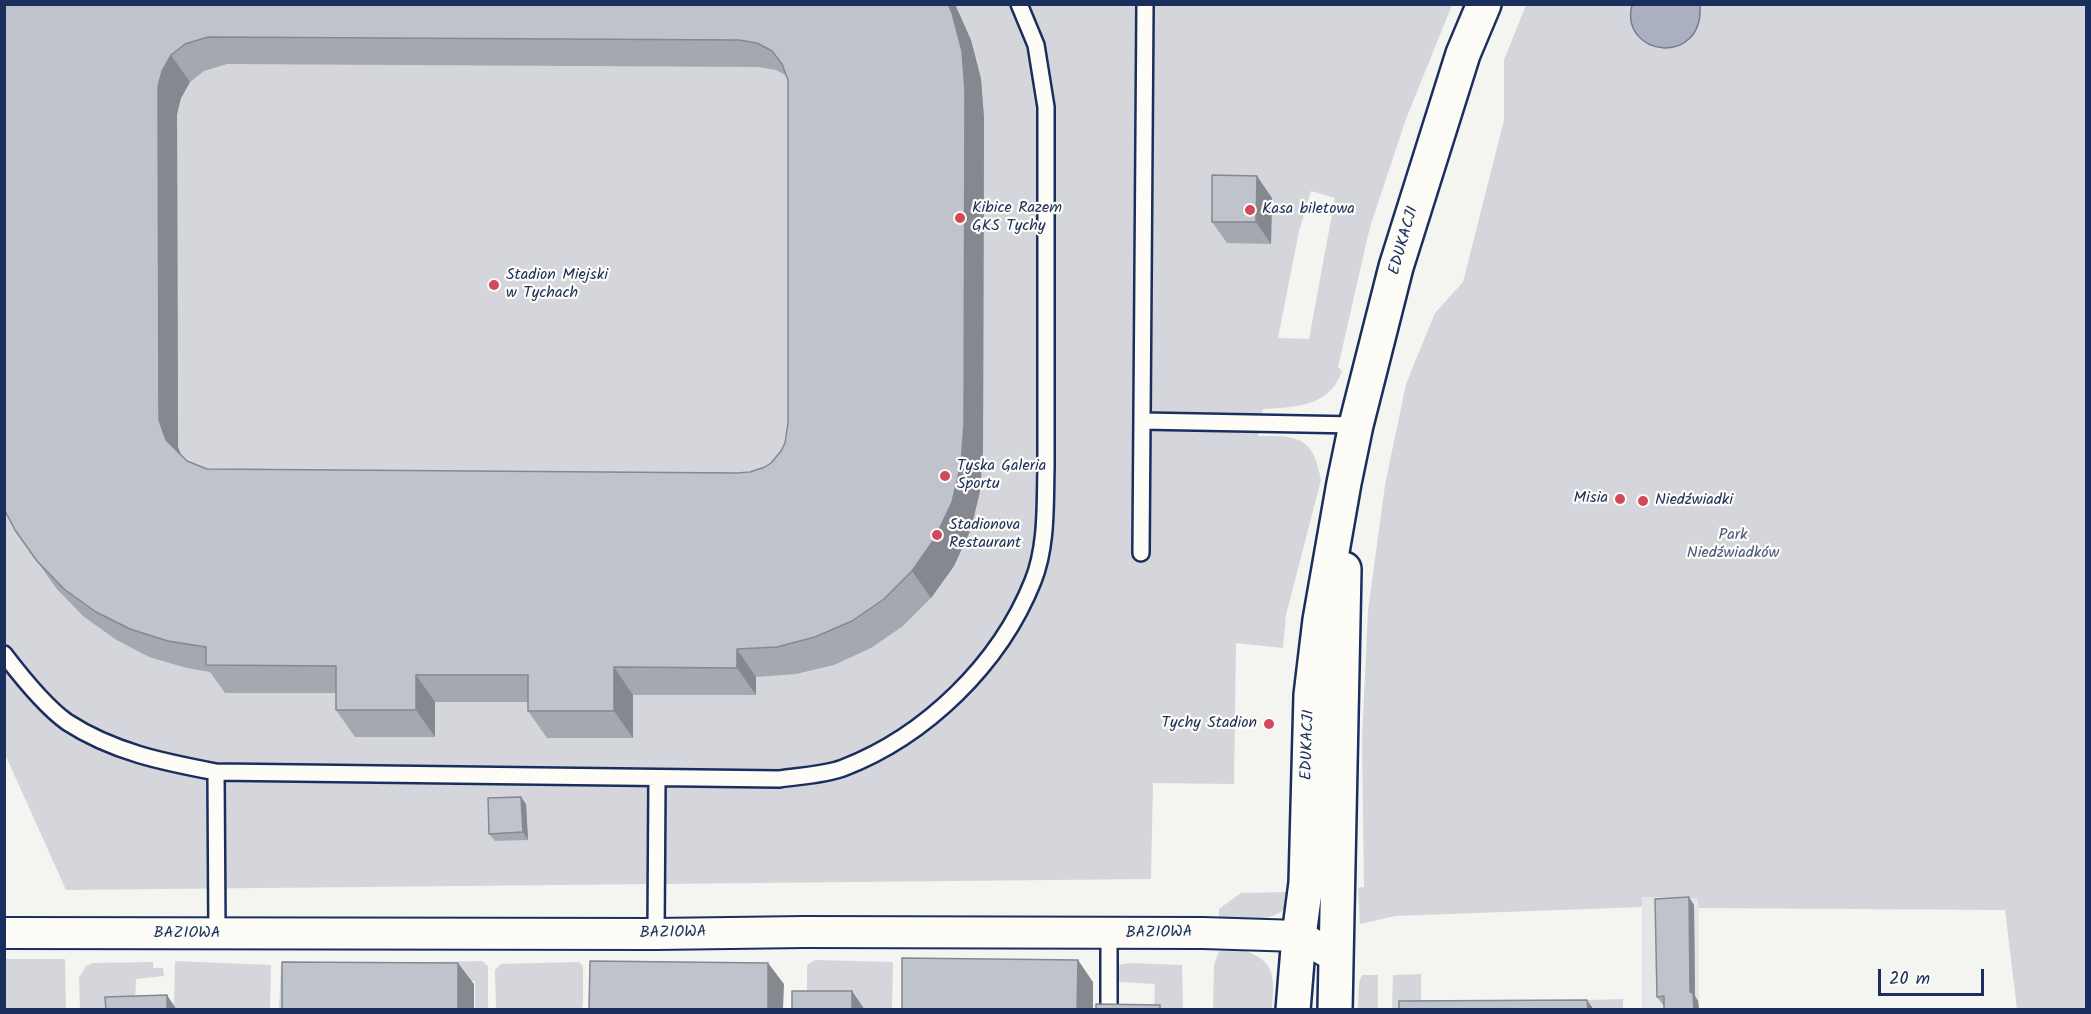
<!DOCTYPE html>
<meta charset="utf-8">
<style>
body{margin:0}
#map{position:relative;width:2091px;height:1014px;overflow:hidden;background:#f4f4f1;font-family:Kalam,sans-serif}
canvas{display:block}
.frame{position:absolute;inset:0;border:6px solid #1b2f5e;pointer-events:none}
.scale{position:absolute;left:1878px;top:969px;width:106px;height:27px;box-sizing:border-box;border:3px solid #1b2f5e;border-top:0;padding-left:8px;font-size:18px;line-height:21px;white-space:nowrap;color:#1b2f5e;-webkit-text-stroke:4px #fdfcf7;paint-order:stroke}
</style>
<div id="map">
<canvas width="2091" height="1014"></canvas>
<div class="frame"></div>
<div class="scale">20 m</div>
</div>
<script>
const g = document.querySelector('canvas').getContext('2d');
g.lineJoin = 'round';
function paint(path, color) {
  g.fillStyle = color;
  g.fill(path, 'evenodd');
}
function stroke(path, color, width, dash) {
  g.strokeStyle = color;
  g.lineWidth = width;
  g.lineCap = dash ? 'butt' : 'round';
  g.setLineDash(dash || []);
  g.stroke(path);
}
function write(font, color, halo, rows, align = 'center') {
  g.font = font + ' Kalam,sans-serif';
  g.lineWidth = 4.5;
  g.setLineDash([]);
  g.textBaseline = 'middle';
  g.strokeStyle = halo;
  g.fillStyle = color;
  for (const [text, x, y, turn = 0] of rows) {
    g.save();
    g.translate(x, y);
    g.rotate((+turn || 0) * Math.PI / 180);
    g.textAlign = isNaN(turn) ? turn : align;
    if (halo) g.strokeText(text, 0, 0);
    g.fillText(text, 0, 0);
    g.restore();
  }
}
paint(new Path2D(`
 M1642,897L1697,898L1699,908V1009H1642Z`), '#e4e5e6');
paint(new Path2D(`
 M2082,4L2086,7V1009H2017L2005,910L1699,908L1697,898L1642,897V907L1395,916L1360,924L1358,888L1364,887L1362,740L1368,610L1385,485L1406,384L1435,313L1463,282L1504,120V60L1526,5Z
 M4,5H1452L1406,119L1370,227L1338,367L1342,371C1329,407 1297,407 1263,409L1258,436C1297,436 1313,435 1321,480L1286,615L1283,648L1236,643L1234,784L1153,783L1151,879L66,890L5,754ZM1311,191L1335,198L1309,339L1278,338L1299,231Z
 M1288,892L1296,894C1282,926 1248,918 1219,918V909L1241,893Z
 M1243,950C1277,961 1274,979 1272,1009H1213L1214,965L1219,951Z
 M5,959H65L66,1009H5Z
 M815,960L893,962L892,1009L807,1010V965Z
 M175,961L271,965L270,1009L136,1010L142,1007L174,1004Z
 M482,961L488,966V1009H475V981L296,980L295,1009L279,1010L281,965Z
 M153,962V968H163L164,976L136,979L135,1003L121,1009H80L79,978L86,966L93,963Z
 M579,962L583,966V1006L581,1009H496L495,970L501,964Z
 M1129,963L1182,965L1183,1009H1154L1155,984L1120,982L1116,978L1118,965Z
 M1421,974V1001H1457L1456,1009L1392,1010L1393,975Z
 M1362,975H1378V1009H1358L1359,983Z
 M1623,999V1009H1555V1001Z`), '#d4d6db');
const water = new Path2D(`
 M1632,5H1700C1704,68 1619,56 1632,5Z`);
paint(water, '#aab0bf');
stroke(water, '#717c98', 1.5);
const lane = new Path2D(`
 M1142,421L1356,425
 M1141,553L1145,4
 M4,654C20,675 46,707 67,722C113,752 163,762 216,772L779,779C798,776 825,775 843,768C926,736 1000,664 1033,581C1047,546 1045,505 1046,468V107L1036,45L1019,4
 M216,772L217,934
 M656,934L657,778
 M1109,934V1010`);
const street = new Path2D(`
 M4,933L656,934L804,932L1203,933L1299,936L1336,957`);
const secondary = new Path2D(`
 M1293,1010L1299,936L1306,883L1311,695L1320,620L1344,483L1356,425L1396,267L1463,54L1484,4
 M1335,1010L1344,569`);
stroke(lane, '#1b2f5e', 20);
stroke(street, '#1b2f5e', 34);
stroke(secondary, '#1b2f5e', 38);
stroke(lane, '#fdfcf7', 15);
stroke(street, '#fdfcf7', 30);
stroke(secondary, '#fdfcf7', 33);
paint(new Path2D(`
 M4,4L971,40L981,79L984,118L983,452L980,491L971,529L954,566L931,598L903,626L871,648L834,665L796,674L756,677V695H633V738H547L528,711V702H435V737H355L336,710V693H225L210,672L187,668L149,657L115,639L83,616L56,588L15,530ZM227,64L758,67L776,70L787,76L788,80V423L785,443L781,451L771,463L765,467L750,472L737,473L207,469L187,461L181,455L178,447L177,114L181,98L190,82L204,71Z
 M1272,198L1271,244L1227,243L1212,222Z
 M526,804L528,840L495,841L489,834Z
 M1694,905L1695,996L1698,1001L1699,1010H1664V1004L1663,1005L1657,997Z`), '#a4a8af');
paint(new Path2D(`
 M948,4H955L971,40L981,79L984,118L983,452L980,491L971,529L954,566L931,598L912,571Z
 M171,55L190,82L181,98L177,114L178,447L185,467L166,440L159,420L158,87L162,71Z
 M1257,176L1272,198L1271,244L1256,222Z
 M737,649L756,677V695L737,668Z
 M614,667L633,695V738L614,711Z
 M416,675L435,702V737L416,710Z
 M521,797L526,804L528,840L523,832Z
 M1689,897L1694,905L1695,996L1698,1001L1699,1010H1694L1690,992Z
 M1078,960L1093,982V1010H1077Z
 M458,963L474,984V1010H458Z
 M768,963L784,984L783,1010H768Z
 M852,991L865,1010H852Z
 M167,995L177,1010H167Z
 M1587,1000L1594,1010H1588Z`), '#86888f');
const building = new Path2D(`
 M4,4H948L952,13L962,51L965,91L964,424L961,464L952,502L935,538L912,571L884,599L852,621L815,637L777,647L737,649V668L614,667V711H528V675H416V710H336V666L206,665V647L168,641L130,629L96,612L64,589L37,561L15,530L4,509ZM208,37L739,40L757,43L772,51L782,64L788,80V423L785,443L781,451L771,463L765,467L750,472L737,473L207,469L187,461L166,440L159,420L158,87L162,71L171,55L185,44Z
 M1212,175L1257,176L1256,222H1212Z
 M521,797L523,832L489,834L488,798Z
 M1689,897L1690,992L1693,993L1694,1010H1664V996L1657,997L1655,899Z
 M902,958L1078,960L1077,1010H902Z
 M590,961L768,963V1010H589Z
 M282,962L458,963V1010H282Z
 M792,991H852V1010H792Z
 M167,995V1010H106L105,997Z
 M1587,1000L1588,1010H1399V1001Z
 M1096,1004L1160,1005V1010H1096Z`);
paint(building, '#bfc3cc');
stroke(building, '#86888f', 1.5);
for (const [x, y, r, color] of [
 [1250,210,6,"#d1495b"],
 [960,218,6,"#d1495b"],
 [494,285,6,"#d1495b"],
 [945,476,6,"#d1495b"],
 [1620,499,6,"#d1495b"],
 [1643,501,6,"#d1495b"],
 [937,535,6,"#d1495b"],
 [1269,724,6,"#d1495b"]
]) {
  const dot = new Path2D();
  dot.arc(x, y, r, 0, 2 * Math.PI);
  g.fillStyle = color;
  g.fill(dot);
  stroke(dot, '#fdfcf7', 2);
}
write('16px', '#1b2f5e', '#fdfcf7', [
 ["Kibice Razem",972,209],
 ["GKS Tychy",972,227],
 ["Kasa biletowa",1262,210],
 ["Stadion Miejski",506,276],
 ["w Tychach",506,294],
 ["Tyska Galeria",957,467],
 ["Sportu",957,485],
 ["Misia",1608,499,"right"],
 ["Niedźwiadki",1655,501],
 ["Stadionova",949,526],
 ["Restaurant",949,544],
 ["Tychy Stadion",1257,724,"right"]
], 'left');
write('16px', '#1b2f5e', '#fdfcf7', [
 ["EDUKACJI",1405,241,-74],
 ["EDUKACJI",1309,745,-88],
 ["BAZIOWA",187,934],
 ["BAZIOWA",673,934,-1],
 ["BAZIOWA",1159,934,-1]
]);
write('16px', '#49597d', '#fdfcf7', [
 ["Park",1733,536],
 ["Niedźwiadków",1733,554]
]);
</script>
